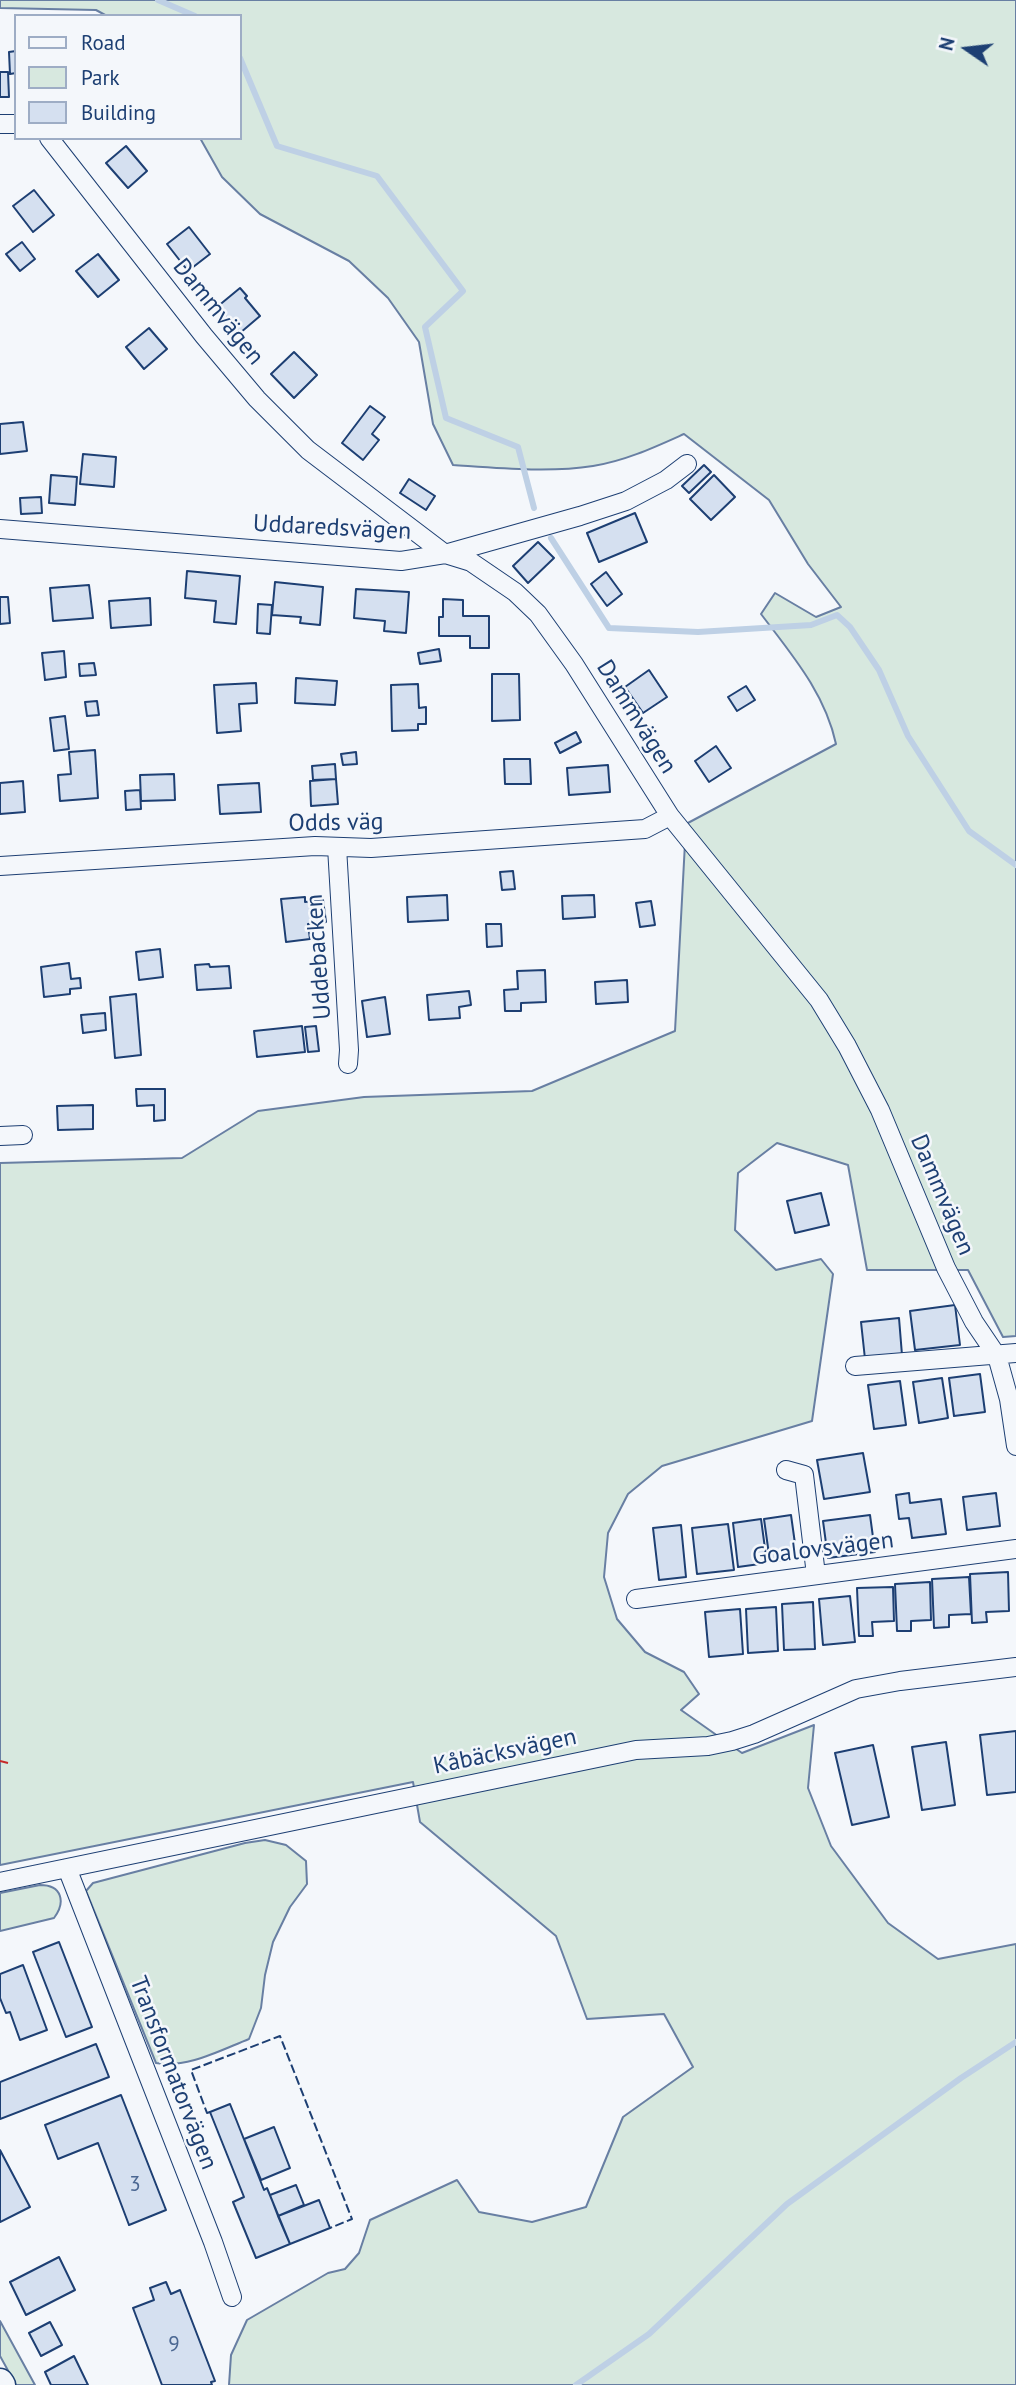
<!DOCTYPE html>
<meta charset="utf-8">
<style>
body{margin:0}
#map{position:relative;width:1016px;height:2385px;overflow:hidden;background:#f4f7fb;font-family:"PT Sans",sans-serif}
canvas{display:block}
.legend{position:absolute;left:14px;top:14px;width:228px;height:126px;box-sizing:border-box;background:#f4f7fb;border:2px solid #9eadc5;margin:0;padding:9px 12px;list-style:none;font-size:21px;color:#1d3f73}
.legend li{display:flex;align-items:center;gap:14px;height:35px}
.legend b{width:35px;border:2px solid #9eadc5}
.north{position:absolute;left:932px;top:14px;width:70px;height:70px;-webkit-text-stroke:5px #f4f7fb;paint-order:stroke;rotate:284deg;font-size:19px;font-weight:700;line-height:28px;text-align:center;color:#1d3f73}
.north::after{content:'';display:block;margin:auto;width:24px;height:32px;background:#1d3f73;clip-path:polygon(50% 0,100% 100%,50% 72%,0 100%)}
</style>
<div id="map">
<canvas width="1016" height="2385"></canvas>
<ul class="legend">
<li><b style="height:9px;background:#f4f7fb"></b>Road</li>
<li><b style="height:19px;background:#d7e8df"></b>Park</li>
<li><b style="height:19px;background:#d5e0f0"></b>Building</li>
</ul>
<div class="north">N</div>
</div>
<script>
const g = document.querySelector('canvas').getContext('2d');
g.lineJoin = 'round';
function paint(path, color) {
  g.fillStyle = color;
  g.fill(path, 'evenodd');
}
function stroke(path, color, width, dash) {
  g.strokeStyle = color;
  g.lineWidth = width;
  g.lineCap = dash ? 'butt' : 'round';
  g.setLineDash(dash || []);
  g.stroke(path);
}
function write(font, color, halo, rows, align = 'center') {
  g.font = font + ' "PT Sans",sans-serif';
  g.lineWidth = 5;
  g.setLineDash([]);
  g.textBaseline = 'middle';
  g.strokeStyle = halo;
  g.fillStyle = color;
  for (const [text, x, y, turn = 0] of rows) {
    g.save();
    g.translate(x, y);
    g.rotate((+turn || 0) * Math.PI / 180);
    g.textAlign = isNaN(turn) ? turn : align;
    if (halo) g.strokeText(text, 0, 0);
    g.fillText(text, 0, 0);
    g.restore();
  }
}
const green = new Path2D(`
 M0,0H1016V1336L1003,1337L968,1270H867L848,1165L777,1143L738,1173L735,1230L776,1270L821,1259L833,1274L812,1421L662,1466L628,1494L608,1533L604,1577L617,1619L645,1652L684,1672L699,1694L681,1710L742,1753L814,1725L808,1788L831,1846L888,1923L938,1959L1016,1944V2385H229L231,2355L247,2320L328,2273L345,2269L359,2253L370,2220L457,2180L479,2212L532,2222L586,2207L623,2117L693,2067L664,2014L587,2019L556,1936L420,1822L413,1782L0,1865V1163L182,1158L258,1111L364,1097L532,1091L675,1031L686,824L836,744C825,693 792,655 761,614L775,593L816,617L841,607L808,564L769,500L684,434C655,447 625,461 593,466C549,473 497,468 453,465L433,424L419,342L388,298L349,261L260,214L222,177L200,138H240V16H107L96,10L0,8Z
 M265,1840L286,1845L306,1861L307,1884L290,1907L273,1942L265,1975L261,2008L249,2039C221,2050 186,2069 156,2063L86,1891L93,1883L245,1843Z
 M40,1885C62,1885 66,1902 54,1918L0,1931V1893Z
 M0,2321L35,2385H16L0,2356Z`);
paint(green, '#d7e8df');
stroke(green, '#687fa3', 2);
stroke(new Path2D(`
 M158,0L195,16
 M240,58L277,146L377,176L463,291L425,327L446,418L518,447L534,508
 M551,538L609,628L698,632L811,625L837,615L850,627L879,670L908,736L969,831L1016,865
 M576,2385L649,2334L787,2204L961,2078L1016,2042`), '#bed0e5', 6);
const building = new Path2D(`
 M16,51V73L10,74L9,52Z
 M0,72H8L9,97H0Z
 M126,146L147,171L128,188L106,163Z
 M34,190L54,215L33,232L13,206Z
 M189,227L210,254L188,271L167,244Z
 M22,242L35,259L20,271L6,254Z
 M98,254L119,280L98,297L76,271Z
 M240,288L247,296L245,298L260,316L240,333L217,307Z
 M149,328L167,349L144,369L126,347Z
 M294,352L317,375L294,398L271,374Z
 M370,406L385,417L372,434L379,440L363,460L342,443Z
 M23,422L27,451L0,454V424Z
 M83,454L116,457L114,487L80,484Z
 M704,465L711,472L689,493L682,486Z
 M51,475L77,477L75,505L49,503Z
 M714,475L735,497L711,520L690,499Z
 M409,479L435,496L426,510L400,493Z
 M41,497L42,513L21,514L20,498Z
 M635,513L647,542L599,562L587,533Z
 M538,542L554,558L528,583L513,566Z
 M187,571L240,576L236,624L214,622L216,601L185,598Z
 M606,572L622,594L607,606L591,584Z
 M275,582L323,587L320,625L300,623L301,617L272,615Z
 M89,585L93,618L53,621L50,588Z
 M356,589L409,592L406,633L384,631L385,621L354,618Z
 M0,597H8L10,623L0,624Z
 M150,598L151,625L111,628L109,601Z
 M443,599L463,600V616H489V648H470V636H439V617H443Z
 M258,604L272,605L270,634L257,633Z
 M439,649L441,661L420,664L418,653Z
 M64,651L66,677L45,680L42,653Z
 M94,663L96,675L80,676L79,664Z
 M649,670L667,697L643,713L625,687Z
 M492,674H519L520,720L492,721Z
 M296,678L337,681L335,705L295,703Z
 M256,683L257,703L239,704L241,731L217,733L214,685Z
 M418,684L419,708L426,707V724H418V730L392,731L391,685Z
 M746,686L755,700L737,711L728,697Z
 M97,701L99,715L87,716L85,702Z
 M65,716L69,749L54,751L50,718Z
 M576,732L581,742L560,753L555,743Z
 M716,746L731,768L709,782L695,761Z
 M95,750L98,798L60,801L58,775L71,774L69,752Z
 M356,752L357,764L343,765L341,754Z
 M504,759H530L531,784H505Z
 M335,764L336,779L313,780L312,766Z
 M608,765L610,792L569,795L567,768Z
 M174,774L175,800L141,801L140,775Z
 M336,779L338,804L311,806L310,781Z
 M23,781L25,812L0,814V783Z
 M259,783L261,812L220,814L218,785Z
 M140,790L141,809L126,810L125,791Z
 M513,871L515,889L502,890L500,872Z
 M447,895L448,920L408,922L407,897Z
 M594,895L595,917L563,919L562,896Z
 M305,897V902L323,900L326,922L308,924L310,939L286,942L281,899Z
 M651,901L655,925L640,927L636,903Z
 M486,924H501L502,946L487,947Z
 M160,949L163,977L139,980L136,952Z
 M69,963L71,979L80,978L81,988L70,989V994L44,997L41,967Z
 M209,964L210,967L229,966L231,988L197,990L195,965Z
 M545,970L546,1002L521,1003V1011H505L504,990L518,989L517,971Z
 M627,980L628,1002L596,1004L595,982Z
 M469,991L471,1005L459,1007L460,1018L429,1020L427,995Z
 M136,994L141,1055L115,1058L110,997Z
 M385,997L390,1034L367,1037L362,1001Z
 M105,1013L106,1030L83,1033L81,1015Z
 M302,1026L305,1052L257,1057L254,1031Z
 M316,1026L319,1051L308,1052L305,1027Z
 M136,1089H165V1120L154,1121V1105L137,1106Z
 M93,1105V1129L58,1130L57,1106Z
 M821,1193L829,1225L795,1233L787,1201Z
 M955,1305L960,1345L915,1350L910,1311Z
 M899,1318L902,1355L865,1359L861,1322Z
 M980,1374L985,1412L954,1416L949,1378Z
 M942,1378L948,1418L919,1423L913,1382Z
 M900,1381L906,1425L874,1429L868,1385Z
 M863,1453L870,1492L824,1499L817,1460Z
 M909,1493L910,1503L941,1499L946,1534L912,1538L909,1518L899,1519L896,1495Z
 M996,1493L1000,1526L967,1530L963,1497Z
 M791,1515L797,1558L770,1562L764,1519Z
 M870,1515L875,1552L828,1558L823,1521Z
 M761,1519L767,1563L738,1567L733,1523Z
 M728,1524L734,1570L697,1574L692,1528Z
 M681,1525L686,1577L659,1580L653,1528Z
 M1008,1572L1009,1611L986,1612L987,1622L972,1623L970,1574Z
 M969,1577L971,1614L949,1615V1627L934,1628L932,1579Z
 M930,1582L931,1620L911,1621V1631H897L895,1584Z
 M893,1587L894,1621L872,1622L873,1636H859L857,1588Z
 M850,1596L855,1642L823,1645L819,1599Z
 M813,1602L815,1649L784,1650L782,1604Z
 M776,1607L778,1651L748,1653L746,1609Z
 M740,1609L743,1654L709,1657L705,1612Z
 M1016,1731V1792L987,1795L980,1735Z
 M946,1742L955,1805L922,1810L912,1747Z
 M873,1745L889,1817L852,1825L835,1753Z
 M59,1942L92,2027L66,2037L33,1952Z
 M23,1965L47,2030L20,2040L10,2012L6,2013L0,1998V1974Z
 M96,2044L109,2077L0,2119V2082Z
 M121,2095L166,2210L129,2225L98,2143L58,2159L45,2125Z
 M230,2104L264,2190L267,2188L290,2244L256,2258L233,2202L244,2197L210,2112Z
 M274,2127L290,2168L261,2180L244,2139Z
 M0,2150L30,2207L0,2222Z
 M296,2185L304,2205L278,2216L270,2195Z
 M319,2200L330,2228L290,2244L278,2216Z
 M59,2257L75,2290L26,2315L10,2282Z
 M166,2282L171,2294L180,2290L215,2381L211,2382L212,2385H162L133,2308L154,2300L150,2288Z
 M50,2322L62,2345L41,2356L29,2333Z
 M74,2356L88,2385H51L45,2372Z`);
paint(building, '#d5e0f0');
stroke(building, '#1d3f73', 2);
const street = new Path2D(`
 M0,124H16
 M49,138L204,336L257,399L308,450L445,554L471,562L515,592L538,614L574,664L670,816L819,1000L847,1046L880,1110L946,1268L974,1322L997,1356L1009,1399L1016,1446
 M0,529L401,561L445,554L580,516L626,501L666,480L687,464
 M337,847L349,1050L348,1064
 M0,866L315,846L371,848L645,829L670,816
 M0,1136L23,1135
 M855,1366L1016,1353
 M786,1470L804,1475L816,1575
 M636,1599L1016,1549
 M67,1868L213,2242L232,2297
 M0,1882L636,1750L708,1746L732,1741L754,1734L856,1689L900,1681L1016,1667`);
const secondary = new Path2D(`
 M0,2382L2,2385`);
stroke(street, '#1d3f73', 20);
stroke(secondary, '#1d3f73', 29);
stroke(street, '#f4f7fb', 18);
stroke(secondary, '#f4f7fb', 26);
stroke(new Path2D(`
 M210,2112L207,2113L191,2070L280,2036L352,2219L330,2228`), '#1d3f73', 2, [9, 3.5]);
stroke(new Path2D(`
 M0,1761L8,1763`), '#c62828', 2, [24, 5, 3.5, 5]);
write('21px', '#4b6792', null, [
 ["3",135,2185],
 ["9",174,2345]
]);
write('24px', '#1d3f73', '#f4f7fb', [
 ["Dammvägen",218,312,51],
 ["Uddaredsvägen",332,528,3],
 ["Dammvägen",636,717,58],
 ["Odds väg",336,823,-1],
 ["Uddebacken",319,957,-94],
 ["Dammvägen",942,1195,67],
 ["Goalovsvägen",823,1549,-7],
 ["Kåbäcksvägen",505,1752,-12],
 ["Transformatorvägen",173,2073,69]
]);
</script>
